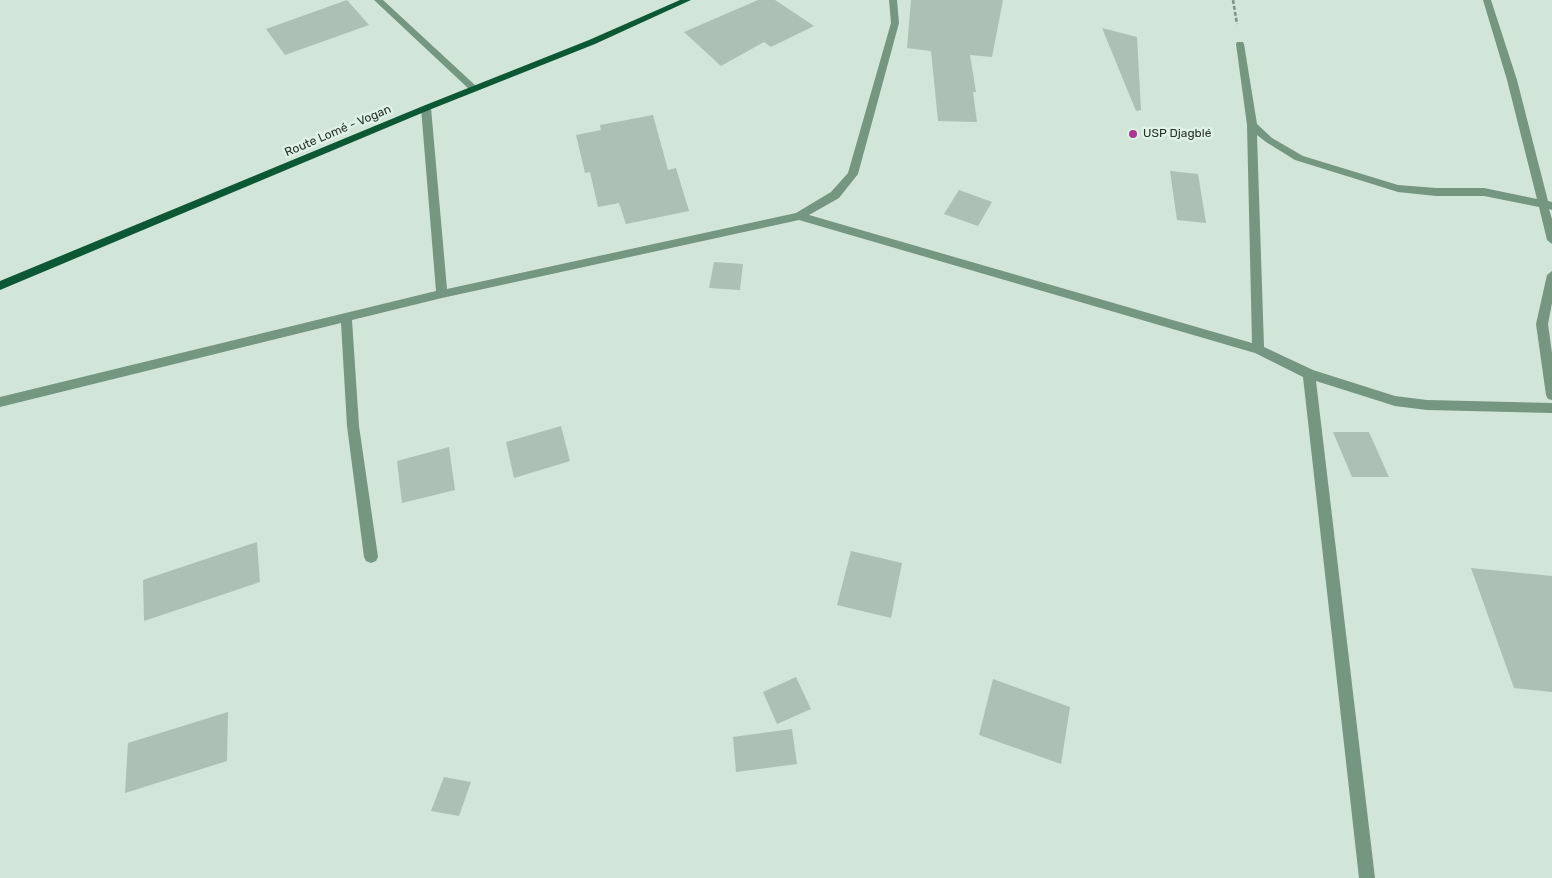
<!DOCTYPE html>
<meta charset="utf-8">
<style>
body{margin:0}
canvas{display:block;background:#d1e5d8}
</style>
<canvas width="1552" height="878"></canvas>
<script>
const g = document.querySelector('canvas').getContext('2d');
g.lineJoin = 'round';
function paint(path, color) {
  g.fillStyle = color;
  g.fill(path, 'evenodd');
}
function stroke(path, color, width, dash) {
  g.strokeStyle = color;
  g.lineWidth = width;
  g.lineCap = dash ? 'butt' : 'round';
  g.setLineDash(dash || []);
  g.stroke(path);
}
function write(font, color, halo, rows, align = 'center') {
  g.font = font + ' Rubik,sans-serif';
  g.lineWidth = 5;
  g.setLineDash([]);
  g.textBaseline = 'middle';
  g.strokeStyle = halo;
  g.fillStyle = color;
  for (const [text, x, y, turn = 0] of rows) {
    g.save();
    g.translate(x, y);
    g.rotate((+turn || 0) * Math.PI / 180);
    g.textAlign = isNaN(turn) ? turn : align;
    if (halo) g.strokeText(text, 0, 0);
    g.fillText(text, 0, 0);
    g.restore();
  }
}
paint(new Path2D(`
 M347,0L369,25L285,55L266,29Z
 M758,0H775L814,26L771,47L764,42L721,66L684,32Z
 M911,0H1003L992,57L970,55L976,92H973L977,122L938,121L931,51L907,48Z
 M1102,28L1137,37L1141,110L1136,111Z
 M653,115L668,170L676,168L689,211L626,224L619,203L598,207L590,172L585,173L576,135L601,130L600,125Z
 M1170,171L1198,174L1206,223L1177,220Z
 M959,190L992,202L978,226L944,214Z
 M714,262L743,264L740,290L709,288Z
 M561,426L570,461L514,478L506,442Z
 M1333,432H1369L1389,477H1352Z
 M449,447L455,490L402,503L397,461Z
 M257,542L260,582L144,621L143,580Z
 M851,551L902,563L891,618L837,605Z
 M1471,568L1552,576V692L1514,688Z
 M796,677L811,709L777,724L763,692Z
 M993,679L1070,707L1061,764L979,735Z
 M228,712L227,761L125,793L128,743Z
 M792,729L797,764L736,772L733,737Z
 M444,777L471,782L459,816L431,811Z`), '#acc0b3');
stroke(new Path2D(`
 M1233,0L1237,24`), '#829187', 2.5, [4, 2]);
paint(new Path2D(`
 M374,0H383L476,86V90H470Z
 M889,0H897L899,23L858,174L839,198L809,215L1252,343L1247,125L1236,44L1237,42H1243L1244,44L1257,124L1272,138L1303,156L1398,185L1436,188H1484L1537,199L1507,80L1483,0H1491L1517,80L1548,201L1552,202V210L1549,209L1552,219V244L1547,240L1539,207L1484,196H1436L1398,192L1295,160L1266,142L1257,135L1264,347L1313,370L1395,396L1427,400L1552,403V413L1427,410L1395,406L1316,381L1375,878H1359L1303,377L1255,353L799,220L442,298L352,320L359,426L378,557L376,561L371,563L366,561L364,557L347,426L341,323L0,407V397L436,291L421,108L426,105L431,108L447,289L796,213L831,192L848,173L891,23Z
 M1552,271V303L1548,324L1552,353V400L1548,399L1546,395L1536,324L1547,275Z`), '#759680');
paint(new Path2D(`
 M680,0H691L595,44L429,110L0,290V281L423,106L589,40Z`), '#0d5834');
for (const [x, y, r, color] of [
 [1133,134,5,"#a93793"]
]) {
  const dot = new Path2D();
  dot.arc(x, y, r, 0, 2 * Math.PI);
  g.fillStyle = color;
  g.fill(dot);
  stroke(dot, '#def3e5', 2);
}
write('12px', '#28302b', '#def3e5', [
 ["Route Lomé - Vogan",338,131,-23]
]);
write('12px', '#28302b', '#def3e5', [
 ["USP Djagblé",1143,134]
], 'left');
</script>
